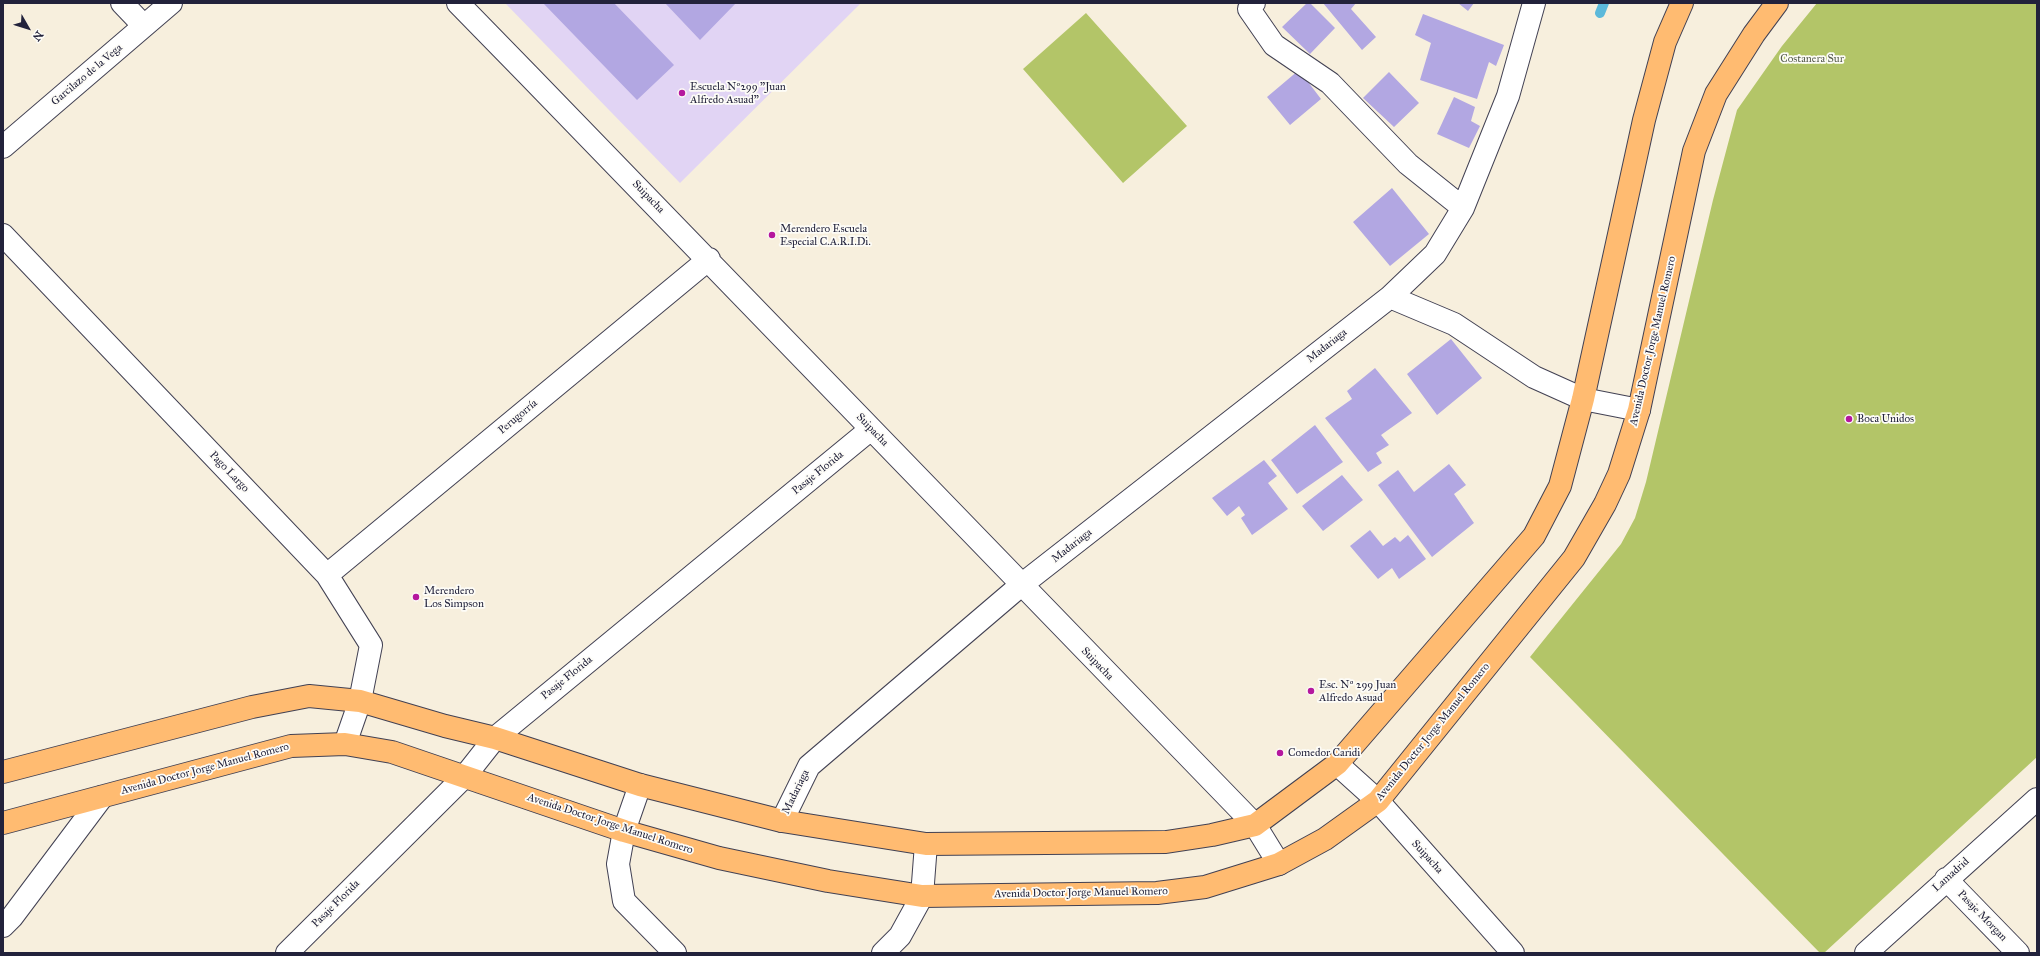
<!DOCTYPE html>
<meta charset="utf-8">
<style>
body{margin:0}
#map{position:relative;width:2040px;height:956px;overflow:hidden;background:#f7efdd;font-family:"IM FELL Great Primer",serif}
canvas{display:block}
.frame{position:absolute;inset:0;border:4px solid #22223b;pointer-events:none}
.north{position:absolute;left:8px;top:8px;width:40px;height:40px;-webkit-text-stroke:3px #fdfcf7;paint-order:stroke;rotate:129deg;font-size:11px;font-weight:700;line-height:16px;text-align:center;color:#22223b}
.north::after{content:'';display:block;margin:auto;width:14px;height:18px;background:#22223b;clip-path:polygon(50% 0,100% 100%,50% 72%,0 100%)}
</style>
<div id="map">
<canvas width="2040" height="956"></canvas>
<div class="frame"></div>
<div class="north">N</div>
</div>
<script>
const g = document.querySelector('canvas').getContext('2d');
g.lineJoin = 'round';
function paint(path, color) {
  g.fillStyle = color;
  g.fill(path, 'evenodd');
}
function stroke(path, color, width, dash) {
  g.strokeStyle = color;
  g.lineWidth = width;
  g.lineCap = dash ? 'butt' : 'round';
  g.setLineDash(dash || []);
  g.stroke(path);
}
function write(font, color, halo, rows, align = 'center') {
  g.font = font + ' "IM FELL Great Primer",serif';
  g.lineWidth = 3.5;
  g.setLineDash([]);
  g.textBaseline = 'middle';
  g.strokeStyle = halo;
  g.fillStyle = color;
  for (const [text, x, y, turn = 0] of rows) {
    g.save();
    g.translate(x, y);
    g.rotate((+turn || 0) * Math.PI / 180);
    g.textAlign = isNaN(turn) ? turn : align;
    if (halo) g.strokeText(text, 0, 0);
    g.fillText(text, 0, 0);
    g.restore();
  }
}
paint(new Path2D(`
 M505,3H861L680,183Z`), '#e1d4f4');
paint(new Path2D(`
 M1817,3H2037V757L1824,953H1820L1530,657L1621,544L1635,518L1646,482L1713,200L1737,110L1782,46Z
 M1086,13L1187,126L1123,183L1023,69Z`), '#b3c568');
stroke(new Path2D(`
 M1600,13L1604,3`), '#5cb9da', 10);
paint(new Path2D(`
 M543,3H614L674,65L637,100Z
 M665,3H736L700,40Z
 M1307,3H1310L1335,28L1310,54L1282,27Z
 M1323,3H1356L1351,9L1376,37L1362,50Z
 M1458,3H1474L1468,11Z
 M1423,14L1504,45L1496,66L1489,62L1477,99L1420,80L1431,43L1415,35Z
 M1299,70L1321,99L1290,125L1267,97Z
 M1389,72L1419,103L1394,127L1363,98Z
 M1454,97L1475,107L1471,121L1480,126L1469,148L1437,134Z
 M1392,188L1429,234L1390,266L1353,222Z
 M1451,339L1482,378L1437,415L1407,374Z
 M1375,368L1412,413L1381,435L1389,445L1376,453L1382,463L1368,472L1325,418L1352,399L1347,391Z
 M1315,425L1343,462L1297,494L1271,460Z
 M1264,460L1277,476L1268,483L1288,509L1252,535L1241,518L1245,515L1239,506L1227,516L1212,498Z
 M1449,464L1466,485L1454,494L1474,523L1432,557L1378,485L1398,470L1414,492Z
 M1342,475L1363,500L1323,531L1302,506Z
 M1370,530L1383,546L1395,537L1400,542L1408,535L1426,559L1399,579L1392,568L1378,579L1350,546Z`), '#b2a7e2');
const minor = new Path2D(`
 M122,3L144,26
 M458,3C725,276 988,553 1255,825L1279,864
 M1254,3L1249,9L1274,45L1330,83L1408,164L1463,208
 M3,147L171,3
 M3,235L327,575L371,645L360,701L345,744
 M1390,297L1454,324L1534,377L1583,399L1639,410
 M327,575L709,259
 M1337,764L1378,801L1513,953
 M640,785L624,831L618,864L624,901L675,953
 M782,821L809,766L1020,586L1390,297L1435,254L1463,208L1508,96L1534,3
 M1946,879L2018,953
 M3,926L12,917L102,797
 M287,953L465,776L495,738L871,429
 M883,953L900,936L922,896L926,844
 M1866,953L2037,799`);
const major = new Path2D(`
 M3,772L252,707L309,696L360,701L445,726L495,738L640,785L782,821L926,844L1166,842L1212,835L1255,825L1337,764L1534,536L1560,486L1583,399L1644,120L1665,42L1682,3
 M3,823L291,746L345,744L392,752L624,831L719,858L828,881L922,896L1157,893L1205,887L1279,864L1325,839L1378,801L1574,558L1605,504L1619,474L1639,410L1694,151L1716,94L1754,34L1777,3`);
stroke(minor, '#424153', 24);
stroke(major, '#424153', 24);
stroke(minor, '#fff', 22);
stroke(major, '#ffbb71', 22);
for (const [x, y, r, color] of [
 [682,93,4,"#b5179e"],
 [772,235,4,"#b5179e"],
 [1849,419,4,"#b5179e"],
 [416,597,4,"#b5179e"],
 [1311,691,4,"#b5179e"],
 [1280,753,4,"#b5179e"]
]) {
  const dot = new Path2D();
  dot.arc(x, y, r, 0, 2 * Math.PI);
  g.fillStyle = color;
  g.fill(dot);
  stroke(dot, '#fdfcf7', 1.5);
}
write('11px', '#555b4b', '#fdfcf7', [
 ["Costanera Sur",1812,59]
]);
write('11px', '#22223b', '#fdfcf7', [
 ["Garcilazo de la Vega",87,75,-40],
 ["Suipacha",648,197,46],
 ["Avenida Doctor Jorge Manuel Romero",1653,341,-77],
 ["Madariaga",1327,346,-38],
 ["Perugorría",518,417,-40],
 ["Suipacha",872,430,46],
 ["Pago Largo",229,472,46],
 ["Pasaje Florida",818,473,-39],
 ["Madariaga",1072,546,-38],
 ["Suipacha",1097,664,46],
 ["Pasaje Florida",567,678,-39],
 ["Avenida Doctor Jorge Manuel Romero",1433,732,-51],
 ["Avenida Doctor Jorge Manuel Romero",205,769,-15],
 ["Madariaga",796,792,-64],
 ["Avenida Doctor Jorge Manuel Romero",610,824,18],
 ["Suipacha",1427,857,48],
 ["Lamadrid",1951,875,-42],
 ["Avenida Doctor Jorge Manuel Romero",1081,893,-1],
 ["Pasaje Florida",336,904,-45],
 ["Pasaje Morgan",1982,916,46]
]);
write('11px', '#22223b', '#fdfcf7', [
 ["Escuela Nº299 \"Juan",690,87],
 ["Alfredo Asuad\"",690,100],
 ["Merendero Escuela",780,229],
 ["Especial C.A.R.I.Di.",780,242],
 ["Boca Unidos",1857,419],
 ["Merendero",424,591],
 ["Los Simpson",424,604],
 ["Esc. Nº 299 Juan",1319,685],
 ["Alfredo Asuad",1319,698],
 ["Comedor Caridi",1288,753]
], 'left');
</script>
